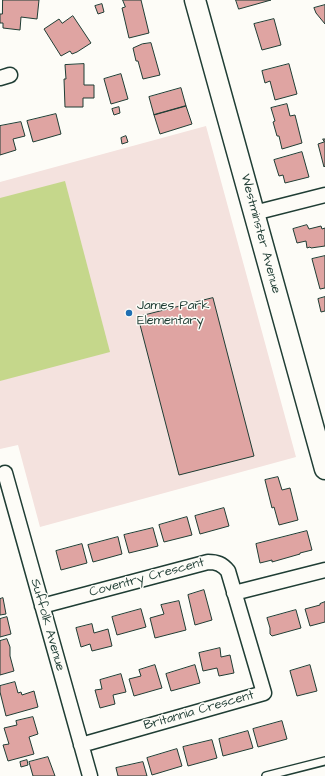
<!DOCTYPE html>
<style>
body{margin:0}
canvas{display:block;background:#fdfcf7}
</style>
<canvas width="325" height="776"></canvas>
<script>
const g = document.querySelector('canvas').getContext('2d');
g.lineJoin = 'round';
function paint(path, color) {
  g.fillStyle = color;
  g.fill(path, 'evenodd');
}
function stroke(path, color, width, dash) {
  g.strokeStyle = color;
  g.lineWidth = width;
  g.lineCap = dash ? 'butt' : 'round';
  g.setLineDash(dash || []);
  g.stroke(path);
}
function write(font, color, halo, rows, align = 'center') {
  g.font = font + ' "Architects Daughter",sans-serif';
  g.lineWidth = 3;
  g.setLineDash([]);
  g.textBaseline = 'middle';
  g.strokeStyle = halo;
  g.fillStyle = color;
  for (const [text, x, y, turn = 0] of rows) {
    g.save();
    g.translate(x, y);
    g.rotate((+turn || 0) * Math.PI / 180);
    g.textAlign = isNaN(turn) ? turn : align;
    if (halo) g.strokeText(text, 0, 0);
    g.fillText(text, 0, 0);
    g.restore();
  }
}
paint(new Path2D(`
 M206,126L296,457L40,527L18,445L0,449V182Z`), '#f4e2de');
paint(new Path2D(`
 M65,181L110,352L0,381V198Z`), '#c5d78b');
const building = new Path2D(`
 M3,0H39L37,19L21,17L20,30L3,28V23H0V14H2Z
 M123,0H141L149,33L129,38L122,8L125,7Z
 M236,0H271L239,9Z
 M102,4L104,12L98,14L95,6Z
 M325,5V24L316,13L314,8Z
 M73,16L91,43L77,52L72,54L70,51L61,56L44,29L59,19L62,23Z
 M274,19L281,45L262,50L254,24Z
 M151,43L160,75L143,79L138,61H136L133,48L142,44Z
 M84,64V85H94V98H83V107H65L64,79H66L65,65Z
 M289,64L297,94L275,100L270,81L265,83L262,71Z
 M121,74L128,99L111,104L104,79Z
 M181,88L186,106L154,115L149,97Z
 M287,104L290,116L295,115L302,143L282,149L279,136H277L273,122L275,121L271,108Z
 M186,106L192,124L160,134L154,115Z
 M119,107L120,113L114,115L112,109Z
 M56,114L61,134L33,142L27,121Z
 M21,122L25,136L13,139L16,150L0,155V126Z
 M126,136L128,142L122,144L121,138Z
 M323,139H325V166L324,167L318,144L324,142Z
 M302,152L309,177L285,183L283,175L279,176L274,160Z
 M307,225L309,229L321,226L322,229L325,228V246L311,248L310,247L307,248L306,241L297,243L293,229Z
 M325,256V288L320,289L312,259Z
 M325,297V311L321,312L318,299Z
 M213,298L254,456L179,475L138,317Z
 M278,477L282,490L290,488L298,520L279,525L274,507L272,508L265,480Z
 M224,508L229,526L200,534L195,516Z
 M187,517L192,535L164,542L159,525Z
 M153,528L158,546L129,553L124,535Z
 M307,531L312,550L300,553V554L272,562V560L260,563L256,544Z
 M118,537L122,554L93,562L88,545Z
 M82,544L87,563L61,570L56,551Z
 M204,590L212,620L195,625L188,595Z
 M3,598L6,614L0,615V599Z
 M179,601L186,630L155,638L150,618L164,614L161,605Z
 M325,602V622L310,626L305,609L320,605V604Z
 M141,609L146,627L117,635L112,617Z
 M296,610L301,628L272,636L270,634V628L267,618Z
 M7,617L11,634L0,637V619Z
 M92,624L94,633L108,629L112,646L92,651L90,644L81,647L76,628Z
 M7,639L10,647V656L14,671L0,675V641Z
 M220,648L221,657L230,655L234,673L219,676L217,668L203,671L199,653Z
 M155,665L162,688L134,696L129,679L141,676L139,670Z
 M195,665L200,683L171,691L166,674Z
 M310,665L317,691L297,696L290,671Z
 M121,674L126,692L113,695L115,704L100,708L95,690L102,689L100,680Z
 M15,682L18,693L21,692L22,695L34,691L38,707L6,716L0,692V686Z
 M33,717L38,734L29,737L34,754L8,761L3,745L9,744L4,728L17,725L16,721Z
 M282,721L287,739L258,747L253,729Z
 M248,731L253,748L223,756L219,739Z
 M212,740L217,758L188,766L183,747Z
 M177,749L182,766L152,775L147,758Z
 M48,757L55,776H33L29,762Z
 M27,760L28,765L21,767L20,762Z
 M143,762L147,776H118L116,768Z`);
paint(building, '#dfa4a2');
stroke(building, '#1f3d34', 1);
const lane = new Path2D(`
 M266,776L325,761`);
const street = new Path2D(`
 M0,78L10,75
 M254,213L325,195
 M5,473L90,776
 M234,593L325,570
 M42,606L208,562C217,562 222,564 228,571L264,693L81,745`);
const secondary = new Path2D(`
 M195,0L325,469`);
stroke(lane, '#1f3d34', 10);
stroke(street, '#1f3d34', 17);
stroke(secondary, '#1f3d34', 23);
stroke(lane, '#fdfcf7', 7);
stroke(street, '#fdfcf7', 14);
stroke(secondary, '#fdfcf7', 20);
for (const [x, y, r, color] of [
 [129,313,4,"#1f6fb2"]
]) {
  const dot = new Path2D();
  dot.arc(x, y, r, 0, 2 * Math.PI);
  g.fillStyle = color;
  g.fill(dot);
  stroke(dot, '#fdfcf7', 1.5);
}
write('13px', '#1f3d34', '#fdfcf7', [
 ["Westminster Avenue",260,234,75],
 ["Coventry Crescent",147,578,-15],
 ["Suffolk Avenue",47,625,74],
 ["Britannia Crescent",199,711,-16]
]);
write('13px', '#1f3d34', '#fdfcf7', [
 ["James Park",137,306],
 ["Elementary",137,321]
], 'left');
</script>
